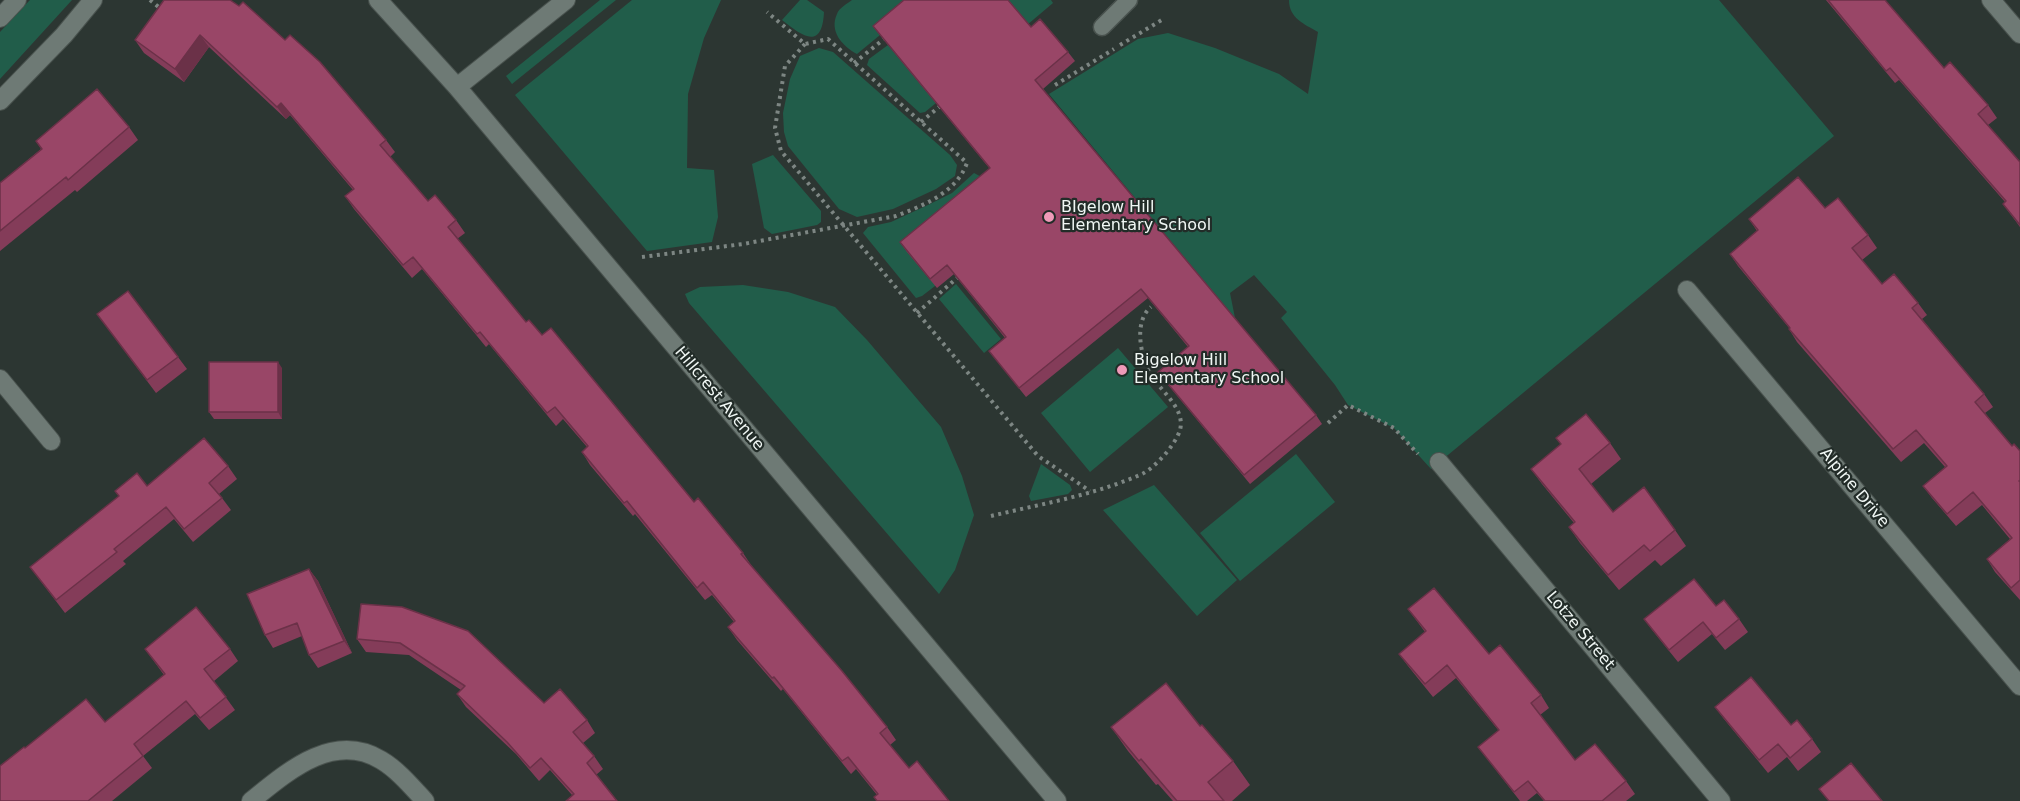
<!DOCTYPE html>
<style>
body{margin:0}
canvas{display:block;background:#2c3632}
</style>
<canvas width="2020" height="801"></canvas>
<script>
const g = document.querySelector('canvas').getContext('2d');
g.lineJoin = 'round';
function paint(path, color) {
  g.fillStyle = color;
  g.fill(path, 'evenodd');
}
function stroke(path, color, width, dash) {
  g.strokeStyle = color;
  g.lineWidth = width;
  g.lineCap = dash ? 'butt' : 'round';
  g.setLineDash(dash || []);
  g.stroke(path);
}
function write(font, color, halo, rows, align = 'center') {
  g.font = font + ' "DejaVu Sans",sans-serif';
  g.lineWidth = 4.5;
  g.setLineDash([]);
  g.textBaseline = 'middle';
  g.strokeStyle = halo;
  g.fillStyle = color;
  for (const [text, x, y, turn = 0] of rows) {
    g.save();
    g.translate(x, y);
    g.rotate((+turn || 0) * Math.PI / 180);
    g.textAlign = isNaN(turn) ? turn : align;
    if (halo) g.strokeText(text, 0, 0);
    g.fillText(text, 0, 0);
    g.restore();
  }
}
paint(new Path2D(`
 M30,0H72L0,79V32Z
 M600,0H616L512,84L506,76Z
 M632,0H721L704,38L688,94L687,168L714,170L718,217L712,242L647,251L515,95Z
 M800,0H807L824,12C822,52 801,35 782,20Z
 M852,0H1051L1053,3L1027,25L1043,44L949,119L936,103L925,112L920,113L867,65L869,59L888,45L880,35L857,54C842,46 829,31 837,14C839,8 847,4 852,0Z
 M1289,0H1719L1834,136L1431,469L1394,428L1348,405L1335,385L1281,318L1287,312L1254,275L1230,293L1235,318L1204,344L1217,297L1049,94L1138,39L1168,33L1215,48L1279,74L1308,94L1318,32C1304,24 1289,18 1289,0Z
 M819,48L833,52L950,155L957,165L955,176L936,189L893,209L857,217L839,209L788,146L784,132L783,113L790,79L800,56Z
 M773,155L821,211V222L817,225L772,234L764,228L752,164Z
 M974,173L991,182L935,286L922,296L916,298L863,233L868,227L891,222L928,205L952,193Z
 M956,284L1001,339L984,353L939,299Z
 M743,285L788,292L835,307L867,340L941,427L962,476L974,515L955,570L939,594L689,303L685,294L700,287Z
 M1118,348L1168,407L1090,472L1041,413Z
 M1296,454L1335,502L1240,581L1200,533Z
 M1041,464L1070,485L1072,490L1068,494L1031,501L1029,496Z
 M1154,485L1237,580L1197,616L1103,510Z`), '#215d4a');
const service = new Path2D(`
 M1102,27L1129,0`);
const minor = new Path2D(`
 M378,0L457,87L1057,801
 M1991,0L2020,34
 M0,18L17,0
 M457,87L566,0
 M0,101L64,35L93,0
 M1687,290L2020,686
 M0,379L51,441
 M1439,462L1721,801
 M251,801C287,772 333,731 381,760C398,770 412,787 425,801`);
stroke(service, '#49524e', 19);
stroke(minor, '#49524e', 20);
stroke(new Path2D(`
 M150,0L161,9
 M805,44L785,66L775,128L781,151L1038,456L1090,491
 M1120,45L1165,18
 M854,63L884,39
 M1055,85L1114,49
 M921,122L939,107
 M642,257L743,244L896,216C924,205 956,193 967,163L828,39L805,44L767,12
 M917,313L957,278
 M1328,423L1348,405L1394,428L1418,454
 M991,516C1041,504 1095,495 1142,474C1155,468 1176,444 1180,430C1186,407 1158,390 1149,371C1140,353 1134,321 1151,307`), '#7d8683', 4, [3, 4.5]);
stroke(service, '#6e7a75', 16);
stroke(minor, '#6e7a75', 18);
paint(new Path2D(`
 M164,0L386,140L395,152L390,157L428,201L456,220L465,233L457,239L526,322L542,335L694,502L743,553L751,565L887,727L896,740L890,745L909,768L877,795L856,769L851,774L783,689L781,691L737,640L728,627L734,622L712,595L705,600L635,514L633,516L590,465L582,452L587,447L563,419L556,426L489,344L486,347L422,269L412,278L354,209L345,196L353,190L290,115L286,119L209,47L184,82L144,53L135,40Z
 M1826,0H1885L1944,68L1988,105L1997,118L1988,125L2020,162V227L2003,204L2005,202L1899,80L1895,83Z
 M873,26L1031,27L1068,52L1075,61L1043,89L1316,415L1322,424L1250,484L1165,381L1158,372L1188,347L1148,298L1026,397L989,351L1005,338L954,274L937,288L907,252L900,242L990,169L880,35Z
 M129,127L138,140L77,192L75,190L0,251V183L41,149L36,141Z
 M1825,208L1868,235L1877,248L1862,260L1882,284L1918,303L1927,315L1922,319L1984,394L1993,407L1985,413L2012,446L2020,451V600L1995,572L1987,559L2010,539L1982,505L1956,526L1932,498L1923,486L1945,467L1924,443L1901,462L1797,342L1789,329H1790L1738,266L1730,254L1757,231L1749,219Z
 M97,314L178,357L187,369L156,393Z
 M282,368V419H214L209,412Z
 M1556,438L1610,443L1621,459L1591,484L1613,512L1675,530L1686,546L1661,566L1655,560L1619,590L1580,543L1569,527L1574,523L1542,484L1531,469L1561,444Z
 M228,466L237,479L219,494L231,510L193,542L174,519L123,561L126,564L65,613L30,567L147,486Z
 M309,569L318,581L352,653L318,668L309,655L302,636L273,648L265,635Z
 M361,604L544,703L587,720L595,733L583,743L594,756L603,769L572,795L550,770L539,781L516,754L466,707L457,694L461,690L409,655L366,652L357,639Z
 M1716,606L1739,619L1748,632L1725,650L1712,634L1678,662L1653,631L1644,619Z
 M1408,609L1489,654L1541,695L1549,708L1540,715L1575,760L1626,781L1635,794L1626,801H1544L1537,793L1527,801H1520L1478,747L1499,731L1456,678L1433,697L1408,666L1399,654L1425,632Z
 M145,649H230L238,661L214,681L235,710L209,730L195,714L143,756L152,768L112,801H0L25,748L105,722L164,675Z
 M1715,707L1791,725L1812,739L1821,752L1798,771L1787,757L1768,773L1724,719Z
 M1200,726L1233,761L1250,785L1232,801H1173L1158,784L1156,785L1128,751L1111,727Z`), '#843c59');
paint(new Path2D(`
 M200,35L209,47L184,82L175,69Z
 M281,103L290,115L286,119L277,107Z
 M278,362L282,368V419L278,412Z
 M309,569L318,581L352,653L344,641Z`), '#6b3148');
const building = new Path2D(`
 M164,0H230L239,6L243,2L285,40L290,35L320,62L386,140L380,145L428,201L435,195L456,220L448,227L526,322L529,320L542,335L551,328L694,502L698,498L743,553L741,554L842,671L887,727L880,733L909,768L917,761L949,801H877L874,797L878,794L848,757L842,761L774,677L772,678L728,627L735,621L703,582L697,588L627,501L624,503L582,452L588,446L555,407L547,413L480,332L477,334L413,257L403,265L345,196L354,189L281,103L277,107L200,35L175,69L135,40Z
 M904,0H1008L1031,27L1040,19L1068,52L1035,80L1316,415L1244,475L1158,372L1189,346L1141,289L1019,388L989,351L1006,337L947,265L930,279L900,242L990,168L873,26Z
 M1828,0H1885L1944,68L1950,62L1988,105L1978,114L2020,162V225L2003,204L2006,201L1890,68L1886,71Z
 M97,89L129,127L68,180L66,177L0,231V183L42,149L36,141Z
 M1798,177L1825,208L1838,198L1868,235L1852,248L1882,284L1894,274L1918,303L1912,308L1984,394L1975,402L2012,446L2014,444L2020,451V480L2019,481L2020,482V580L2011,588L1987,559L2012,538L1973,492L1947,514L1923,486L1947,466L1916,430L1893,449L1789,329L1790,328L1730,254L1758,230L1749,219Z
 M128,291L178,357L147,380L97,314Z
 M209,362H278V412H209Z
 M1586,414L1610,443L1579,469L1613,512L1644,487L1675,530L1650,551L1644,545L1608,575L1569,527L1575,522L1531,469L1561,444L1556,438Z
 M204,438L228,466L209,483L222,498L184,529L166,507L114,549L117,552L56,600L30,567L119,496L115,491L137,473L147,486Z
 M309,569L344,641L309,655L297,623L265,635L247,594Z
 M1694,579L1716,606L1724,600L1739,619L1716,638L1703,622L1669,650L1644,619Z
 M1434,588L1489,654L1500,645L1541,695L1531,703L1575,760L1595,744L1626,781L1602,801H1545L1528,781L1514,792L1478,747L1499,730L1447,665L1425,684L1399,654L1426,631L1408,609Z
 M361,604L402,607L468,631L544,703L560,689L587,720L573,732L594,756L587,763L617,801H566L574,794L541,758L530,768L507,742L457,694L465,686L400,643L357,639Z
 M196,607L230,649L204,669L226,697L200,718L186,701L134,744L143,756L88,801H0V766L24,747L25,748L86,699L105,722L165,674L145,649Z
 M1751,677L1791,725L1797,720L1812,739L1790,758L1778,744L1759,760L1715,707Z
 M1166,683L1200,726L1202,725L1233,761L1208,782L1224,801H1177L1141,759L1139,761L1111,727Z
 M1851,763L1882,801H1829L1819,789Z`);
paint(building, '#994667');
stroke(building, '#6b3148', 1.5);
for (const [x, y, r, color] of [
 [1049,217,6,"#ef9ab9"],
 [1122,370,6,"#ef9ab9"]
]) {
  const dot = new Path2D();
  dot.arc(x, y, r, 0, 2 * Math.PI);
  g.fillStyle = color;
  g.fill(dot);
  stroke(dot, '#222c28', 2);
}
write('16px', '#f0f7f4', '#222c28', [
 ["BIgelow Hill",1061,208],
 ["Elementary School",1061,226],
 ["Bigelow Hill",1134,361],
 ["Elementary School",1134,379]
], 'left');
write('16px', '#f0f7f4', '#222c28', [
 ["Hillcrest Avenue",719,399,50],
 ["Alpine Drive",1854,488,50],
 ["Lotze Street",1580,631,50]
]);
</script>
